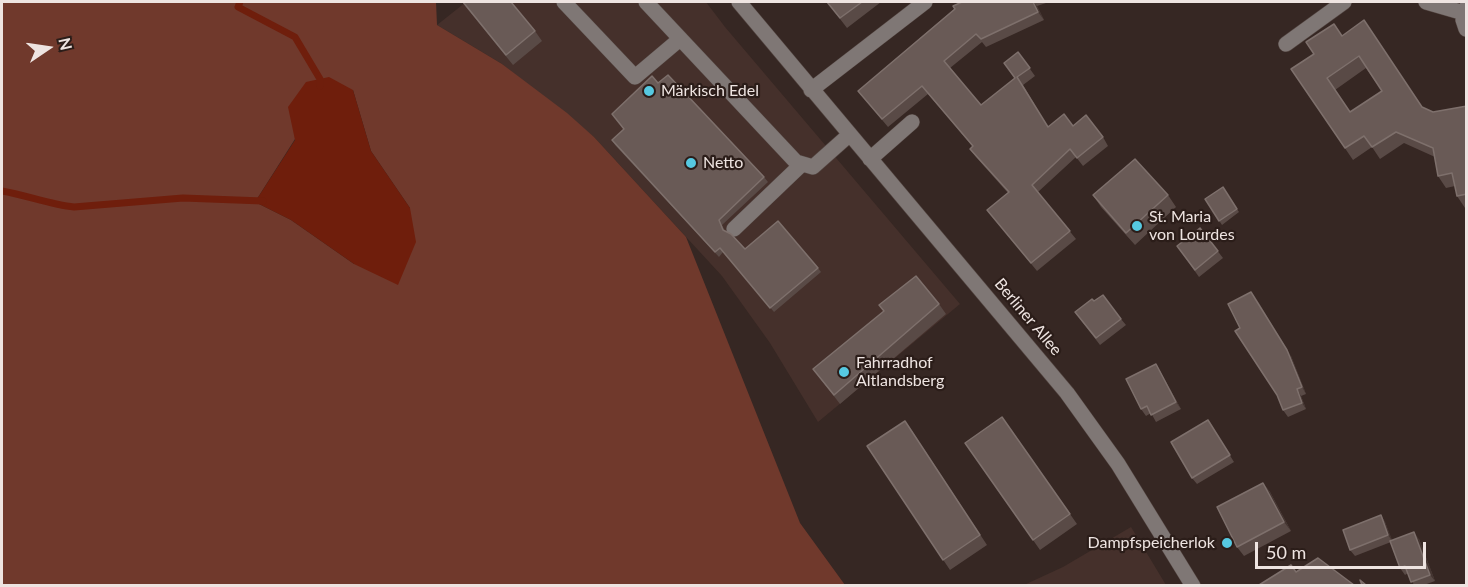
<!DOCTYPE html>
<meta charset="utf-8">
<style>
body{margin:0}
#map{position:relative;width:1468px;height:587px;overflow:hidden;background:#362723;font-family:Lato,sans-serif}
canvas{display:block}
.frame{position:absolute;inset:0;border:3px solid #eee4e1;pointer-events:none}
.north{position:absolute;left:18px;top:18px;width:60px;height:60px;-webkit-text-stroke:4px #2b1d19;paint-order:stroke;rotate:77deg;font-size:16px;font-weight:700;line-height:24px;text-align:center;color:#eee4e1}
.north::after{content:'';display:block;margin:auto;width:21px;height:27px;background:#eee4e1;clip-path:polygon(50% 0,100% 100%,50% 72%,0 100%)}
.scale{position:absolute;left:1255px;top:542px;width:171px;height:27px;box-sizing:border-box;border:3px solid #eee4e1;border-top:0;padding-left:8px;font-size:18px;line-height:21px;white-space:nowrap;color:#eee4e1;-webkit-text-stroke:4px #2b1d19;paint-order:stroke}
</style>
<div id="map">
<canvas width="1468" height="587"></canvas>
<div class="frame"></div>
<div class="north">N</div>
<div class="scale">50 m</div>
</div>
<script>
const g = document.querySelector('canvas').getContext('2d');
g.lineJoin = 'round';
function paint(path, color) {
  g.fillStyle = color;
  g.fill(path, 'evenodd');
}
function stroke(path, color, width, dash) {
  g.strokeStyle = color;
  g.lineWidth = width;
  g.lineCap = dash ? 'butt' : 'round';
  g.setLineDash(dash || []);
  g.stroke(path);
}
function write(font, color, halo, rows, align = 'center') {
  g.font = font + ' Lato,sans-serif';
  g.lineWidth = 4.5;
  g.setLineDash([]);
  g.textBaseline = 'middle';
  g.strokeStyle = halo;
  g.fillStyle = color;
  for (const [text, x, y, turn = 0] of rows) {
    g.save();
    g.translate(x, y);
    g.rotate((+turn || 0) * Math.PI / 180);
    g.textAlign = isNaN(turn) ? turn : align;
    if (halo) g.strokeText(text, 0, 0);
    g.fillText(text, 0, 0);
    g.restore();
  }
}
paint(new Path2D(`
 M466,2H706L725,27L960,304L818,422L770,343L722,276L594,137L502,64L437,25Z
 M1131,527L1166,585H1024L1063,567Z`), '#45302b');
paint(new Path2D(`
 M2,2H436L437,25L502,64L567,113L594,137L686,237L800,523L845,585H2ZM353,90L371,151L410,208L354,264L291,220L255,202L295,139Z`), '#70392c');
paint(new Path2D(`
 M329,77L353,90L371,151L410,208L416,242L398,285L354,264L291,220L255,202L295,140L288,107L306,82Z`), '#6f1e0c');
stroke(new Path2D(`
 M240,2L238,7L295,37L320,79V86
 M2,191C26,195 51,205 74,207L183,198L263,201`), '#6f1e0c', 7);
const minor = new Path2D(`
 M564,2L635,77L680,39
 M646,2L796,162L813,167L849,135
 M739,2L1067,393L1118,464L1193,586
 M1426,2L1464,13
 M1466,8L1463,20L1466,29
 M1286,44L1344,2
 M811,90L925,2
 M870,159L912,122
 M734,229L802,164`);
stroke(minor, '#534541', 16);
stroke(minor, '#7f7775', 15);
paint(new Path2D(`
 M462,2L535,31L542,41L513,65Z
 M827,2H881L847,28Z
 M962,2H1049L1037,6L1044,20L986,47L982,42L950,68L981,105L1015,78L1018,52L1035,76L1023,85L1048,127L1073,126L1103,137L1108,146L1083,166L1076,157L1038,192L1076,239L1037,271L987,210L1008,193L976,157L970,149L973,147L928,94L888,127L858,91Z
 M1342,36L1423,108L1433,112L1467,106V207L1465,208L1457,196L1455,186L1446,188L1438,176L1435,157L1404,143L1380,159L1372,147L1353,160L1291,69L1314,54ZM1366,68L1382,91L1350,112L1335,90Z
 M658,83L764,177L768,182L722,225L725,231L745,249L818,268L821,272L774,312L723,252L719,257L615,145L612,140L624,129L612,114Z
 M1223,187L1239,212L1222,225L1205,199Z
 M1093,195H1168L1176,207L1135,245L1101,207Z
 M1200,228L1223,258L1199,277L1177,246Z
 M939,304L946,314L840,404L813,369Z
 M1080,319H1121L1126,325L1100,345Z
 M1291,356L1306,394L1301,396L1306,409L1288,417L1283,410Z
 M1156,364L1160,371L1181,409L1156,422L1151,413L1146,416L1141,409Z
 M1002,417L1077,524L1040,550L965,443Z
 M1208,420L1234,462L1197,484L1192,478Z
 M912,431L987,545L950,570L867,446Z
 M1263,483L1270,492L1291,531L1244,556L1237,547Z
 M1381,515L1385,522L1392,541L1419,539L1435,581L1424,585H1414L1408,573L1405,575L1400,568L1391,542L1355,556L1350,550Z`), '#594a46');
paint(new Path2D(`
 M1033,2L1037,6L1044,20L1038,12Z
 M1256,298L1291,356L1306,394L1302,387Z
 M1156,364L1160,371L1181,409L1176,402Z
 M1297,389L1301,396L1306,409L1302,403Z
 M1263,483L1270,492L1291,531L1284,522Z
 M1381,515L1385,522L1393,542L1388,535Z
 M1414,532L1419,539L1435,581L1430,575Z`), '#443531');
const building = new Path2D(`
 M463,2H511L535,31L506,55Z
 M827,2H862L840,18Z
 M962,2H1033L1038,12L981,39L976,34L944,61L981,105L1015,78L1004,63L1018,52L1030,68L1017,77L1048,127L1064,114L1073,126L1086,115L1103,137L1077,158L1070,149L1032,185L1070,231L1031,263L987,210L1009,192L970,149L973,146L922,86L882,119L858,91L955,9L953,6Z
 M1364,20L1422,107L1433,112L1467,106V194L1457,196L1452,173L1438,176L1433,148L1396,132L1372,147L1364,136L1345,148L1291,69L1314,54L1306,42L1334,24L1342,36ZM1359,56L1382,91L1350,112L1327,78Z
 M668,75L764,177L719,220L723,230L731,234L745,249L778,221L818,268L770,308L720,248L715,252L612,140L624,129L612,114L652,76L658,83Z
 M1135,159L1168,195L1126,233L1093,195Z
 M1223,187L1237,209L1219,221L1205,199Z
 M1200,228L1218,251L1195,270L1177,246Z
 M916,276L939,304L834,395L813,369L884,311L879,305Z
 M1251,292L1287,350L1302,387L1297,389L1302,403L1283,410L1277,395L1235,331L1240,328L1228,304Z
 M1103,295L1121,319L1096,338L1075,312L1092,299L1094,301Z
 M1156,364L1176,402L1151,415L1147,406L1141,409L1126,379Z
 M1002,417L1070,514L1033,540L965,443Z
 M1208,420L1230,455L1192,478L1171,442Z
 M905,421L980,535L943,560L867,446Z
 M1263,483L1284,522L1237,547L1217,507Z
 M1381,515L1388,535L1350,550L1343,530Z
 M1414,532L1430,575L1411,582L1405,566L1400,568L1390,541Z
 M1318,558L1354,585H1259L1291,565L1296,572Z
 M1360,580L1366,585H1362Z`);
paint(building, '#695a56');
stroke(building, '#7e706c', 1.5);
for (const [x, y, r, color] of [
 [649,91,6,"#56c9e1"],
 [691,163,6,"#56c9e1"],
 [1137,226,6,"#56c9e1"],
 [844,372,6,"#56c9e1"],
 [1227,543,6,"#56c9e1"]
]) {
  const dot = new Path2D();
  dot.arc(x, y, r, 0, 2 * Math.PI);
  g.fillStyle = color;
  g.fill(dot);
  stroke(dot, '#2b1d19', 2);
}
write('16px', '#eee4e1', '#2b1d19', [
 ["Märkisch Edel",661,91],
 ["Netto",703,163],
 ["St. Maria",1149,217],
 ["von Lourdes",1149,235],
 ["Fahrradhof",856,363],
 ["Altlandsberg",856,381],
 ["Dampfspeicherlok",1215,543,"right"]
], 'left');
write('16px', '#eee4e1', '#2b1d19', [
 ["Berliner Allee",1028,317,50]
]);
</script>
